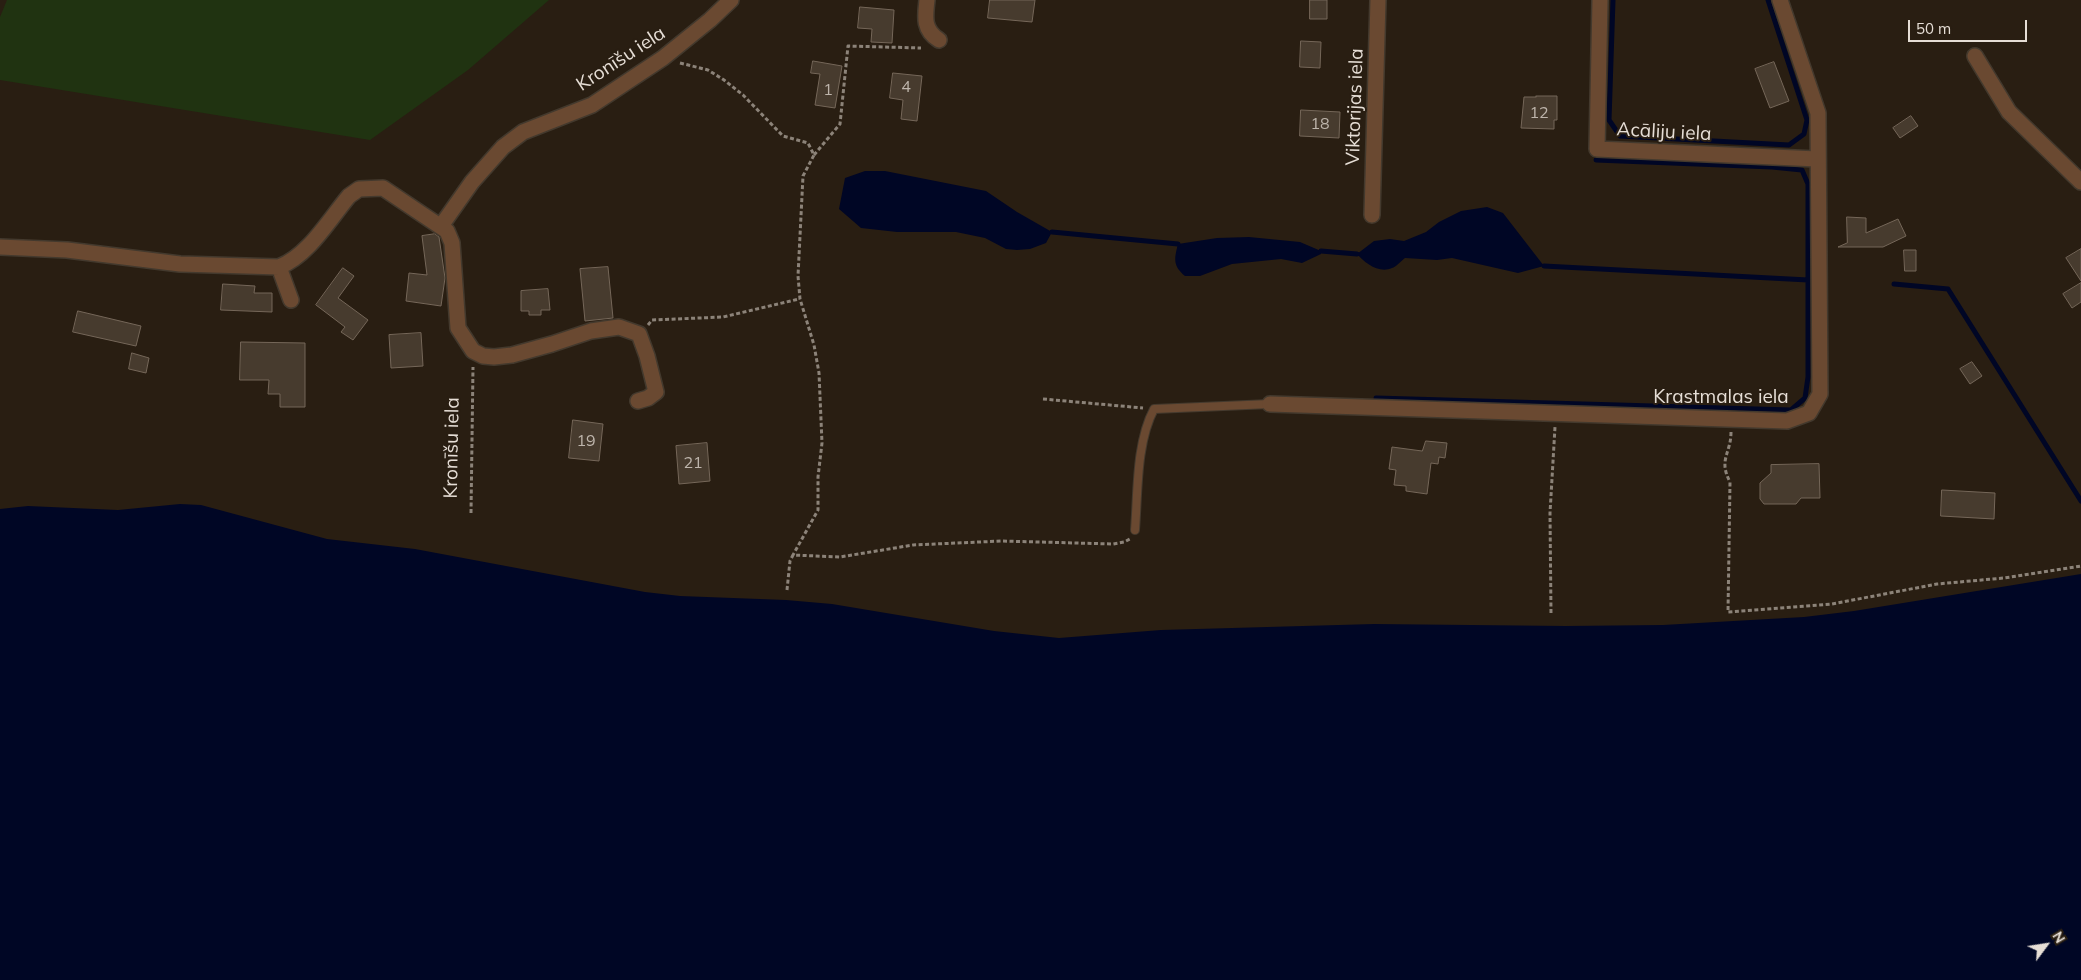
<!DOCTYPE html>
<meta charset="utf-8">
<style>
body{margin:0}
#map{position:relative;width:2081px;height:980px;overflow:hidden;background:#291e12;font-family:Mulish,sans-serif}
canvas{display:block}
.north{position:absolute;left:2021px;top:920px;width:50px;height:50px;-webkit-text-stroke:4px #291e12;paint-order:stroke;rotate:59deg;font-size:14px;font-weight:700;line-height:20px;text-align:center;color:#e6ded6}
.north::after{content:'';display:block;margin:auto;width:18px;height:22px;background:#e6ded6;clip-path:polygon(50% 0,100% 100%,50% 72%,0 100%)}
.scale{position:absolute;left:1908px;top:20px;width:119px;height:22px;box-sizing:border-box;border:2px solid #e6ded6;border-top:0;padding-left:6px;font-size:15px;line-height:18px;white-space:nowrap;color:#e6ded6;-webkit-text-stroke:4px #291e12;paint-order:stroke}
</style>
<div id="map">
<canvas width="2081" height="980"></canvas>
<div class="north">N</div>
<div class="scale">50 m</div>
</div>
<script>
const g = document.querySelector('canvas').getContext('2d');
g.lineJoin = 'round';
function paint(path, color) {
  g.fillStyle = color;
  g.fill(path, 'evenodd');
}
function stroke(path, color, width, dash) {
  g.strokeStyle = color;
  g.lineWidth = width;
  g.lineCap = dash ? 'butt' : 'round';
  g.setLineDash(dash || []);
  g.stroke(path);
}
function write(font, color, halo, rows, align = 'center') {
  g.font = font + ' Mulish,sans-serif';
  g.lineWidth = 4;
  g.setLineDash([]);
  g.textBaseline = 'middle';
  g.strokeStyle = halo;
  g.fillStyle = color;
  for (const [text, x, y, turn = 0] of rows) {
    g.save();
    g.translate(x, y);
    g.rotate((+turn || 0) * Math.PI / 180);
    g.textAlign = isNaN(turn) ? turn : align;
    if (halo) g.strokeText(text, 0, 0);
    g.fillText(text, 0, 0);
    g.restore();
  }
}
paint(new Path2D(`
 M7,0H549L468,70L370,140L0,80V17Z`), '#203311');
paint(new Path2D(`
 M865,171H885L986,191L1017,212L1052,232L1046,243L1030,249L1017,250L1006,249L985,238L956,232H897L861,228L839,209L845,178Z
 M1487,207L1503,213L1544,266L1518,273L1452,258L1437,260L1405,258C1401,261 1396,267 1392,268C1379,274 1365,263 1357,254L1374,241L1390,239L1404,241L1426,232L1439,222L1461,211Z
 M1249,237L1300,242L1321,251V254L1302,263L1281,259L1232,264L1200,276H1185C1173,266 1174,259 1178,244L1217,238Z
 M180,504L201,505L327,539L415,549L645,592L680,596L786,600L832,604L994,631L1059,638L1161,630L1374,624L1566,626L1663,625L1804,617L1854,611L2081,574V980H0V509L28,506L118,510Z`), '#000625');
stroke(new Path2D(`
 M1613,0L1609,120L1620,136L1789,145L1804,134L1807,120L1768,0
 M1052,232L1178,244
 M1321,251L1357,254
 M1544,266L1808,280
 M1894,284L1948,289L2081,501
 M1376,398L1791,410L1805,398L1808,377V184L1802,170L1772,167L1596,160`), '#000625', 5);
const building = new Path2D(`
 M990,0H1035L1032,22L988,18Z
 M1310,0H1327V19H1310Z
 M860,7L894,10L892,43L871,42L872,29L858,28Z
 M1301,41L1321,42L1320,68L1300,67Z
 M813,61L842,66L835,108L815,105L820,74L811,73Z
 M1774,62L1789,101L1770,108L1755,69Z
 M893,73L922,76L917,121L901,119L903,100L890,98Z
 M1536,96H1557V120H1554V129L1521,128L1524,97H1536Z
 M1301,110L1340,112L1339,138L1300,136Z
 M1911,116L1918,126L1900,138L1893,128Z
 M1847,217L1866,218V233L1898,219L1906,236L1883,247H1838L1847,243Z
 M435,234L439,237L445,278L441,306L406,301L409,273L427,275L422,236Z
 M2081,249V281L2066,258Z
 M1904,250H1916V271H1905Z
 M608,267L613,318L585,321L580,269Z
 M343,268L354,276L338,298L368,320L353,340L341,332L345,327L316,305Z
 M2081,283V302L2072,308L2063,294Z
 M223,284L255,286L254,293H272V312L221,310Z
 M548,289L550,310H541V315H529V311H521V291Z
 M78,311L141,326L136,346L73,332Z
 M421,333L423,366L391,368L389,335Z
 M241,342L305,343V407H280V394H268L269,380H240Z
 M132,353L149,358L146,373L129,369Z
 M1972,362L1982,376L1970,384L1960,369Z
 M573,420L603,424L599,461L569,458Z
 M1426,441L1447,443L1445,458L1439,457L1438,464L1431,463L1427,494L1406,491V486L1394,485L1396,470L1389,469L1392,447L1422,451Z
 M707,443L710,481L679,484L676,446Z
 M1819,464L1820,498H1801L1796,504H1764L1760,499V483L1771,473V465Z
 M1942,490L1995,493L1994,519L1941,516Z`);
paint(building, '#473b2e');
stroke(building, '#756759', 1);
const service = new Path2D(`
 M1135,530C1138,492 1136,443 1154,409L1270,404`);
const minor = new Path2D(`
 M927,0C925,17 923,30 939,40
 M1600,0L1597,149L1817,159
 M1975,56L2009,112L2081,182
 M1372,215L1378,0
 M441,226L472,182L503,147L523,132L592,105L663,58L710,20L731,0
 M0,247L67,250L180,264L279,267C308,256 329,220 349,196L359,189L383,188L447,231L452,243L458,328L473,351L483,356L494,357L512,355L552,344L591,331L619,327L639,334L647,356L656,392L648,398L638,401
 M279,267L291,300
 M1270,404L1787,421L1809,413L1820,394L1818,113L1780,0`);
stroke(service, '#43392d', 10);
stroke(minor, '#43392d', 18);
stroke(new Path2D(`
 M680,63L708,70L724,80L743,95L783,136L808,143L814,155L803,176L798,276L800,299L814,345L819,373L822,443L818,477V510L793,555
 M814,155L840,124L848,46L921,48
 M648,325L652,320L723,317L799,299
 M1043,399L1143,408
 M1731,432C1731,454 1718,459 1730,482L1728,612L1832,604L1937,584L2004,578L2081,566
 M471,513L473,367
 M787,590L790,561L793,555L840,557L913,545L1002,541L1113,544L1124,542L1130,539
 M1551,613L1550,513L1555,427`), '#8c8379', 3, [4, 2.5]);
stroke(service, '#6a4931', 8);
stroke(minor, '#6a4931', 15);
write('16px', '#beb5ac', null, [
 ["4",906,87],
 ["1",828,90],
 ["12",1539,113],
 ["18",1320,124],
 ["19",586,441],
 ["21",693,463]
]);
write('19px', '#e6ded6', '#291e12', [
 ["Kronīšu iela",621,59,-33],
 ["Viktorijas iela",1355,107,-88],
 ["Acāliju iela",1664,132,3],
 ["Krastmalas iela",1721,397],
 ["Kronīšu iela",452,448,-89]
]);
</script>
